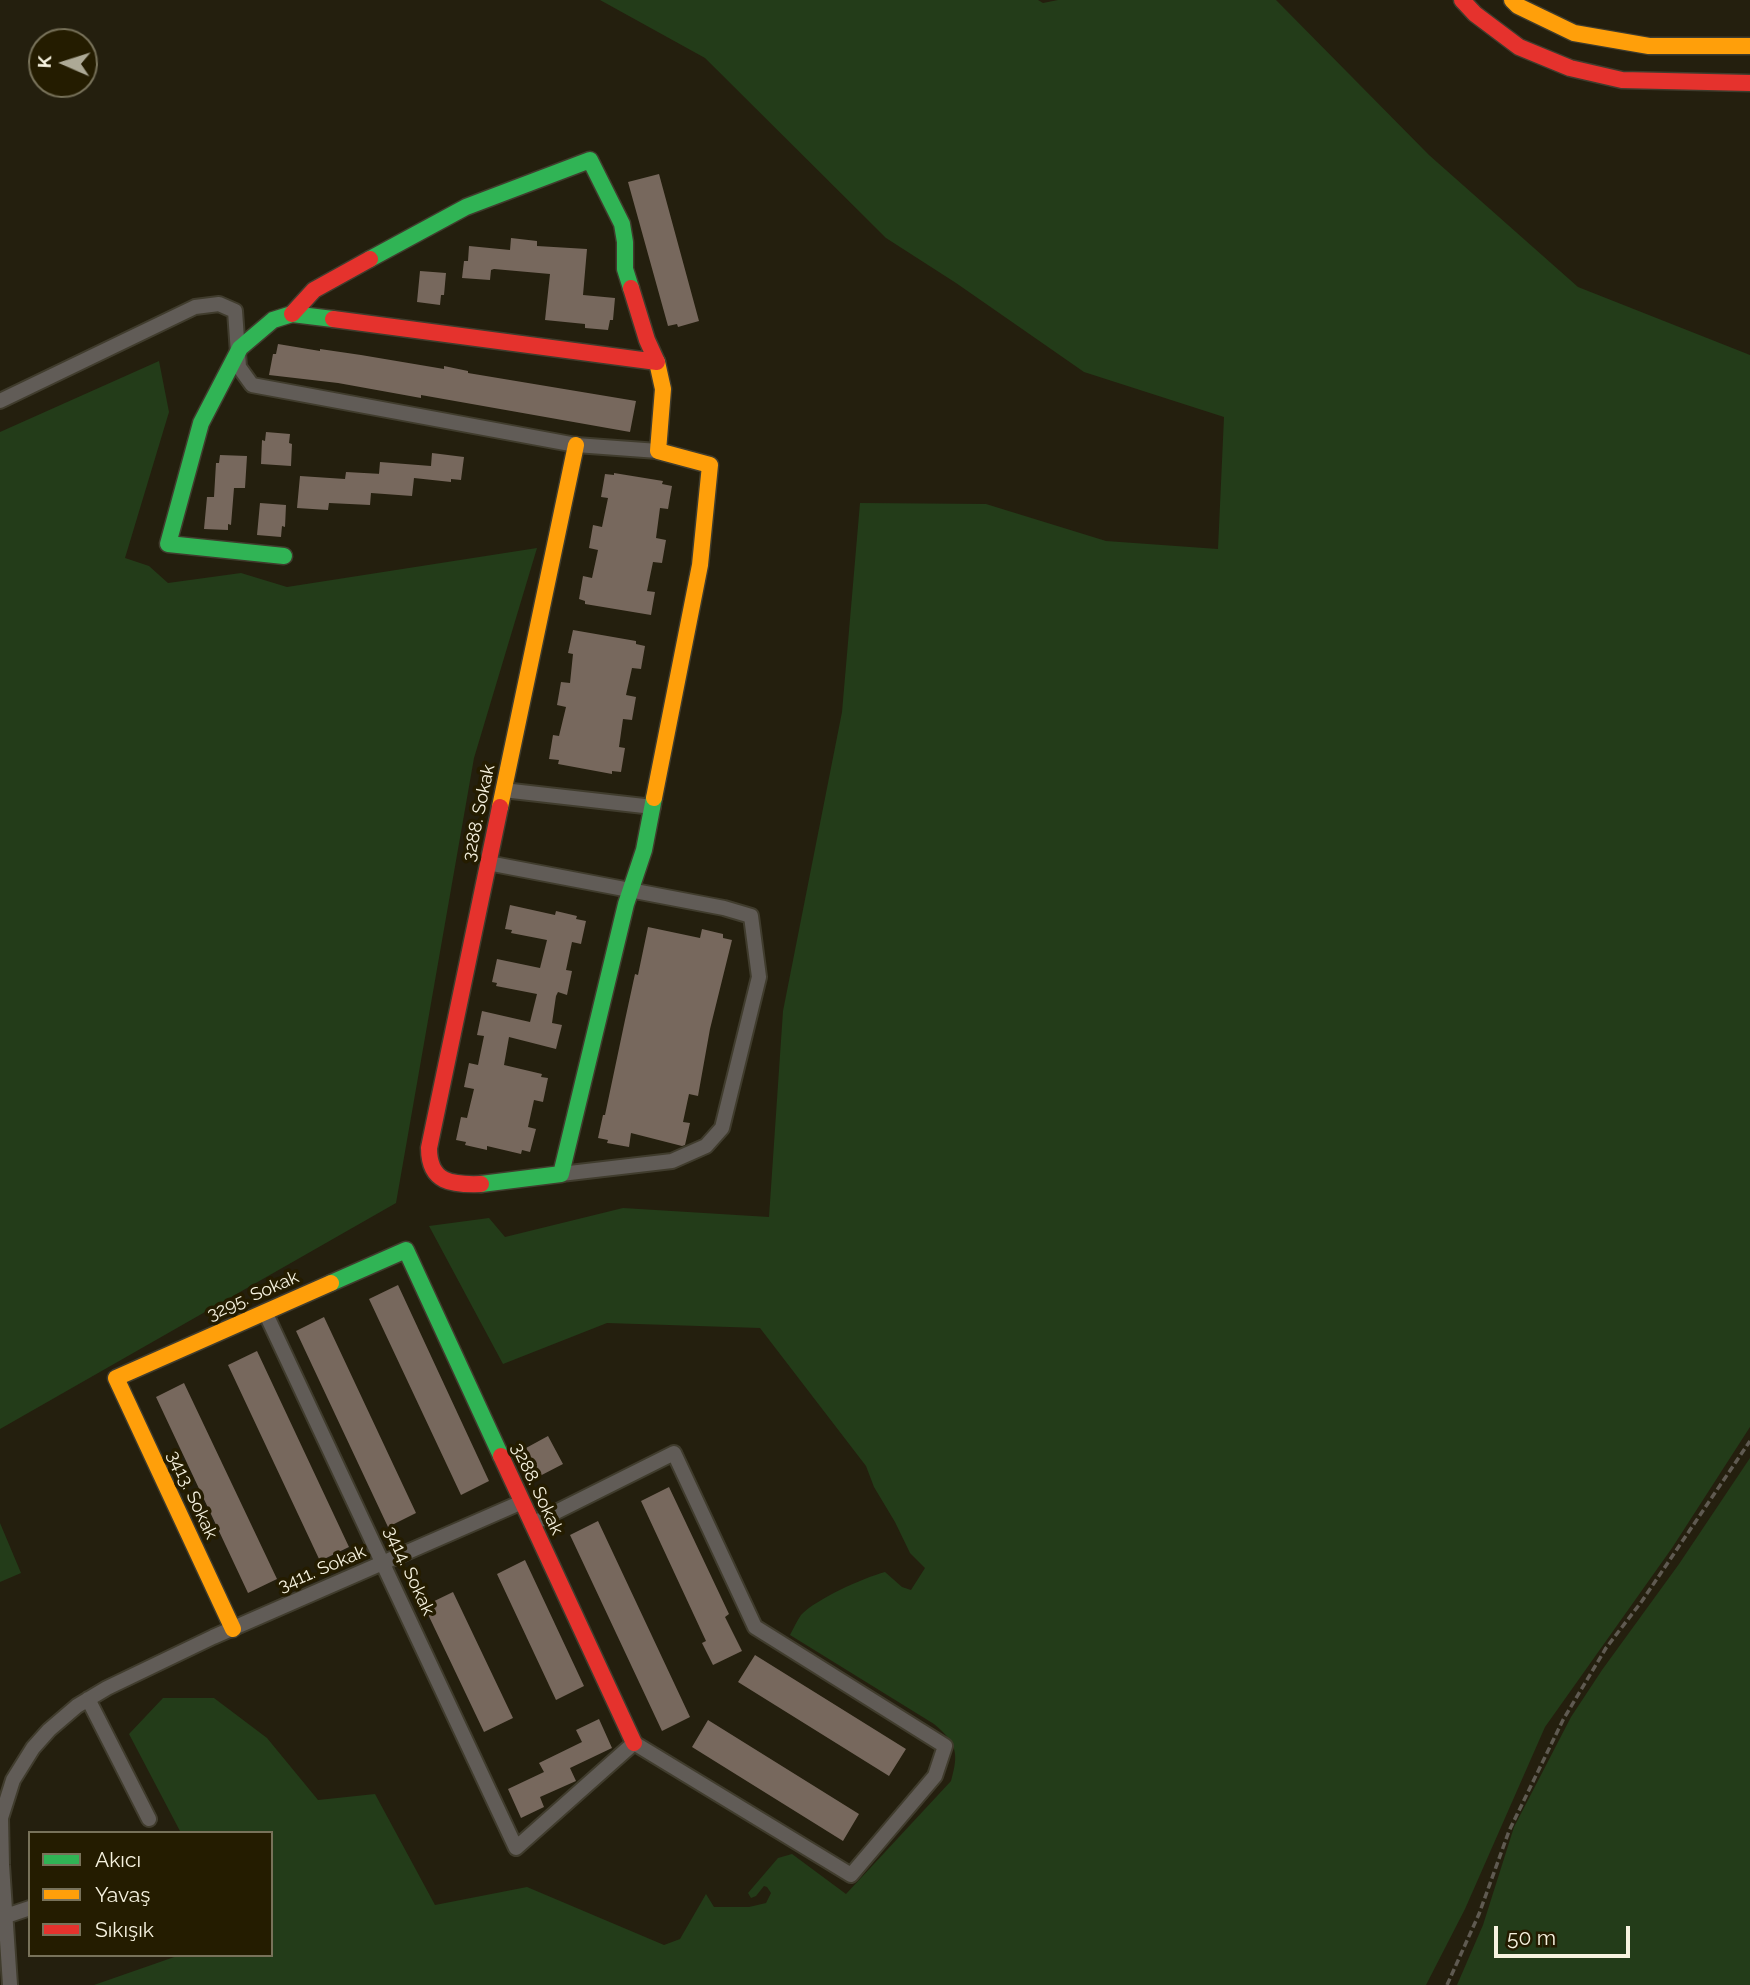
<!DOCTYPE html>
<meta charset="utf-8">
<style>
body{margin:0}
#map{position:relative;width:1750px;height:1985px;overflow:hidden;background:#241f0e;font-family:Raleway,sans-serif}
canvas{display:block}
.legend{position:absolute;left:28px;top:1831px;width:245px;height:126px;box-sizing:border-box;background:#241c00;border:2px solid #78725a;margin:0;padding:9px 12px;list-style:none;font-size:21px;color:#f7f3e0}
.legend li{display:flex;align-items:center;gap:14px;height:35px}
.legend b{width:35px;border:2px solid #78725a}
.north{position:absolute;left:28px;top:28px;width:70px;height:70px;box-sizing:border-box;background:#241c00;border:2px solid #78725a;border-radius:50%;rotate:273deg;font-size:19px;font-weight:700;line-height:28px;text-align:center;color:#f7f3e0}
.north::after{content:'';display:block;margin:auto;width:24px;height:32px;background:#ada996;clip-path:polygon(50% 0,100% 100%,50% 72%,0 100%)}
.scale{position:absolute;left:1494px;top:1926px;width:136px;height:32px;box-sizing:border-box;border:4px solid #f7f3e0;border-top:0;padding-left:9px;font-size:21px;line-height:24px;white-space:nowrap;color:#f7f3e0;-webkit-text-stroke:5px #241c00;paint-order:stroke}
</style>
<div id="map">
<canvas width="1750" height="1985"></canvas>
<ul class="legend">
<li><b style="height:9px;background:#30b455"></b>Akıcı</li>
<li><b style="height:9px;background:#ff9f0a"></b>Yavaş</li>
<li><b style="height:9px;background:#e5322d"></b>Sıkışık</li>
</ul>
<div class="north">K</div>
<div class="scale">50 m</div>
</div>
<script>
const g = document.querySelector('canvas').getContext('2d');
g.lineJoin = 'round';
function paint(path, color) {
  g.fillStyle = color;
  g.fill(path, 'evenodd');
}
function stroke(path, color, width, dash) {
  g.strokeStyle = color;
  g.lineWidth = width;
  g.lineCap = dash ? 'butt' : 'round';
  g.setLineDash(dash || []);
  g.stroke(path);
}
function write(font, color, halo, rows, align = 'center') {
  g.font = font + ' Raleway,sans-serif';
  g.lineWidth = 7;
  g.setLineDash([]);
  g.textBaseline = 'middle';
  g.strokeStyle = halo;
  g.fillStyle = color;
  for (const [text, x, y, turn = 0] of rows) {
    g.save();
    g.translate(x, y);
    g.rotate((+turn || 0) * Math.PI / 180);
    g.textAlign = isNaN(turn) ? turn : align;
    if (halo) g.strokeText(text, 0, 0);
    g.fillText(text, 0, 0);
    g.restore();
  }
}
paint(new Path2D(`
 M600,0H1038L1043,3L1058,0H1276L1429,155L1578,287L1750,355V1427L1672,1548L1545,1727L1465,1909L1426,1985H94L180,1955H271V1833H181L129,1734L163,1698H214L267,1738L318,1800L375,1794L435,1905L527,1887L664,1945L680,1939L706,1894L714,1907H749L766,1903L771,1893L767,1887L764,1886L756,1896L751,1898L748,1893L778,1858L792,1854L846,1894L951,1781C959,1753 957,1743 934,1724L790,1635C793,1629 797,1621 801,1615C816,1599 863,1578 885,1572L902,1587L911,1590L925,1568L910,1553L895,1522L874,1487L866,1466L760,1328L607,1323L503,1364L429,1226L489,1218L505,1237L623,1208L769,1217L783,1011L842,712L860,503L986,504L1106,541L1218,549L1224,417L1084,372L956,283L886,238L705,58Z
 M159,361L169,412L125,558L149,566L168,583L241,573L287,587L537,548L474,758L396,1203L0,1429V432Z
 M1750,1458V1985H1457L1483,1925L1514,1827L1571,1717L1602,1670L1679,1564Z
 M0,1523L21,1573L0,1582Z`), '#233c19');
paint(new Path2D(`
 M659,174L699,321L678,327L677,324L668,326L628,182Z
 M511,238L537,241V246L587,249L583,295L615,298L613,320H610L608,330L585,328V324L545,320L550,274L494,269L491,270L490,280L462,278L464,261H468L469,246L510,250Z
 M420,271L446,273L444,295H441L440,305L417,302Z
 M278,344L320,351V349L361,355L444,369V366L468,371V373L636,401L630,432L421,395V398L338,383L269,375L273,354H276Z
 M266,432L290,434L289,443L292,444L291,466L261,464L262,440L265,441Z
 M432,453L464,457L461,480L451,479V482L414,478L412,496L371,493L370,505L329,503L328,510L297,508L300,476L345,479L346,472L382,474H379L380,462L431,466Z
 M220,455L247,456L245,488H234L231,525L228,524V530L204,529L207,497H214L216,463H219Z
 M614,473L663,481L662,484L672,486L668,509L660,508L656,538L666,540L662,563L653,562L647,591L655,592L651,615L585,604V601L579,599L583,576L592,578L598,550L589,548L593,525L602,527L608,498L601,497L605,474L614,475Z
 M260,503L286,505L285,527L282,526L281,537L257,535Z
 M573,630L636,641V644L645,646L641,669L632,668L626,695L636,697L632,720L623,719L619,747L625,748L621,772L612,771V774L558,764L559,760L549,759L553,735L559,736L566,707L557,705L561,682L570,683L573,654L568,653Z
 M510,905L555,915L556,911L577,916L576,919L586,921L581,944L572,942L566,970L572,971L567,995L558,992L556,996L552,1023L562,1025L556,1049L509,1037L504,1065L542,1074L541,1077L548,1078L543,1102L534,1100L528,1127L536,1129L530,1152L522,1150L521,1154L487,1146V1150L465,1145L466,1142L456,1140L461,1117L467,1118L474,1089L464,1087L469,1063L478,1065L484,1036L477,1035L482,1011L530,1022L537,994L496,986L497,983L492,982L497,959L540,968L547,940L511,933L512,930L505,929Z
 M648,927L700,938L702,929L723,934V938L732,940L710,1029L698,1096L689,1094L683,1122L690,1123L685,1145L682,1146L631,1133L629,1147L607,1143L608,1140L598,1138L603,1115H605L625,1020L635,974L638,975Z
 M398,1285L489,1481L461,1495L369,1299Z
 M324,1317L416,1513L388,1527L296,1331Z
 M257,1351L349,1547L320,1561L228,1365Z
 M184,1383L277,1579L248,1593L156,1397Z
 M548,1436L563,1464L534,1479L527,1466L534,1463L526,1448Z
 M669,1487L729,1614L725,1617L742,1651L713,1665L702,1643L706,1641L641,1501Z
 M598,1521L690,1717L662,1731L570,1535Z
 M525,1560L584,1686L556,1700L497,1574Z
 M453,1592L513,1718L484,1732L424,1606Z
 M755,1655L906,1749L889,1776L738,1682Z
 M599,1719L612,1748L570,1768L576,1781L540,1797L544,1807L521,1818L508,1789L544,1772L539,1763L582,1742L576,1730Z
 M708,1720L859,1814L843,1841L692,1747Z`), '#77685d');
const street = new Path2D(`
 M0,401L195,307L219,304L235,311L239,367L252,385L576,445L658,451
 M503,790L653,807
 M488,863L724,908L751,916L759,977L722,1128L706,1146L672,1161L561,1174
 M265,1312L516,1848L634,1743L851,1875L935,1776L945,1746L755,1627L674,1453L532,1524
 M88,1699L149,1819
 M6,1916L30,1908
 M10,1985L2,1865L1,1818L13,1780L33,1748L49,1730L77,1706L107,1688L213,1637L522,1502`);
const fast = new Path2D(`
 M370,259L466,207L590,160L622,224L625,242V269L631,288
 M284,556L168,544L201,423L240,348L273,320L292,314L333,319
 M481,1184L561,1174L626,904L644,850L654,798
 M331,1283L406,1250L501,1456`);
const slow = new Path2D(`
 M1512,0L1518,6L1574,33L1649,46H1750
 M654,798L700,565L710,465L658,451L663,389L657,362
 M500,807L576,445
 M233,1629L116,1378L331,1283`);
const jam = new Path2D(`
 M1462,0L1475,14L1519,47L1570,68L1622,80L1750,83
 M292,314L314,290L370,259
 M333,319L657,362L647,340L631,288
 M481,1184C452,1185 429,1183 429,1148L500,807
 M501,1456L634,1743`);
stroke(street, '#403c2d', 18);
stroke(fast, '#403c2d', 19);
stroke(slow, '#403c2d', 19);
stroke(jam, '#403c2d', 19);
stroke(new Path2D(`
 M1447,1985L1479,1914L1509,1831L1563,1720L1606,1648L1642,1601L1750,1441`), '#5f5a51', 3.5, [7, 3.5]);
stroke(street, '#615c57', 14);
stroke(fast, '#30b455', 16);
stroke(slow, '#ff9f0a', 16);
stroke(jam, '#e5322d', 16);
write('18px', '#f7f3e0', '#241c00', [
 ["3288. Sokak",479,813,-78],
 ["3295. Sokak",253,1296,-24],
 ["3288. Sokak",537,1489,65],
 ["3413. Sokak",192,1495,65],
 ["3411. Sokak",322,1569,-23],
 ["3414. Sokak",409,1571,65]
]);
</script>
